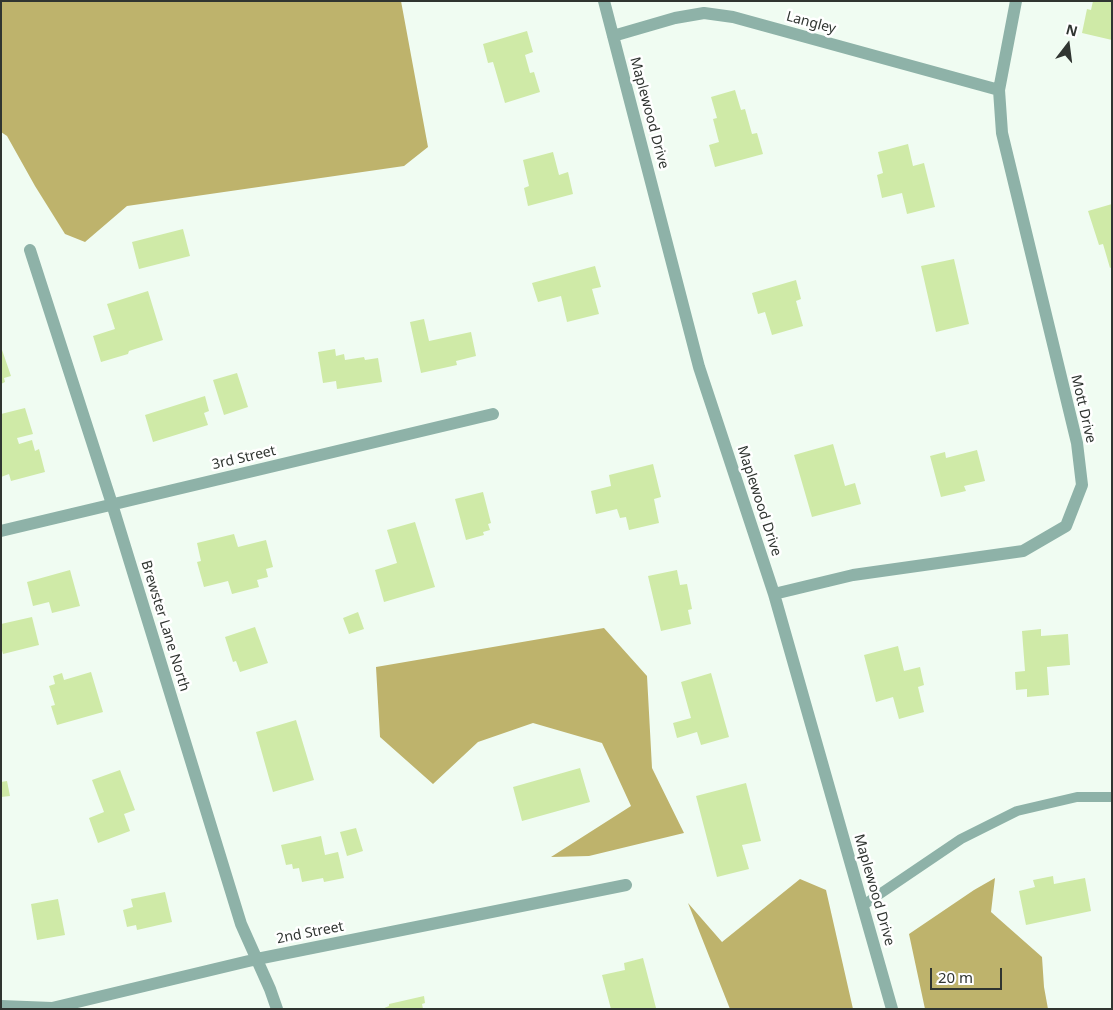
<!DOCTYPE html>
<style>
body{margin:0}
#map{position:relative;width:1113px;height:1010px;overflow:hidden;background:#f0fcf2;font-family:"Noto Sans",sans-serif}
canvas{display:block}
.frame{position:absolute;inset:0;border:2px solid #303531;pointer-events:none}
.north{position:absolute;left:1043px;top:20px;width:50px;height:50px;-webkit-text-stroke:4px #fff;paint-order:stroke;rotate:15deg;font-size:14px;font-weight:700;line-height:20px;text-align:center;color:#303531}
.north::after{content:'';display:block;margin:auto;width:18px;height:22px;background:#303531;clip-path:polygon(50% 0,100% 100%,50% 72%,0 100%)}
.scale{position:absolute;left:930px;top:968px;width:72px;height:22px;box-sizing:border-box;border:2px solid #303531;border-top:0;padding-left:6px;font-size:15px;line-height:18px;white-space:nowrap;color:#303531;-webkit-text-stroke:4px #fff;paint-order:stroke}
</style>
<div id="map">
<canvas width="1113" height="1010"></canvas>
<div class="frame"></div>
<div class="north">N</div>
<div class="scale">20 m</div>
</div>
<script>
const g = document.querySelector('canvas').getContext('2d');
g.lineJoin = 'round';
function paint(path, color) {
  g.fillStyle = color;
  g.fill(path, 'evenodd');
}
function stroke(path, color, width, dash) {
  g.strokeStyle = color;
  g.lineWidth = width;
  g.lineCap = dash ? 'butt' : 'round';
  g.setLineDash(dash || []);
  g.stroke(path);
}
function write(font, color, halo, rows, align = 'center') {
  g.font = font + ' "Noto Sans",sans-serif';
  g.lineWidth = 5;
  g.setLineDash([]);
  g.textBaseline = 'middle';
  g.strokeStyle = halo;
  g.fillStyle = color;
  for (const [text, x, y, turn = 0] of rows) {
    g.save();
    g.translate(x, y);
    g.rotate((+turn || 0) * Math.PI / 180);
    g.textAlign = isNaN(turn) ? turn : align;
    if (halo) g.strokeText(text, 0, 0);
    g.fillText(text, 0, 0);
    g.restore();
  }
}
paint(new Path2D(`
 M1,1H401L428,147L404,166L127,206L85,242L65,234L35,186L7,136L1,132Z
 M604,628L647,676L652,768L684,833L589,856L551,857L631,806L602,743L533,723L478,742L433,784L380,737L376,667Z
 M995,878L991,912L1042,957L1044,987L1048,1009H925L909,934L974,890Z
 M800,879L826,890L853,1009H730L688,903L722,942Z`), '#beb36c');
paint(new Path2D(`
 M1093,1H1112V40L1082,33L1087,9L1091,10Z
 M527,31L533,52L525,55L530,73L534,72L540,92L505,103L493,62L488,63L483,44Z
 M735,90L741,110L745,109L752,134L757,133L763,154L715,167L709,145L719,142L713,119L717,118L711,97Z
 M908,144L913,166L924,163L935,207L907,214L902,193L882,198L877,175L883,173L878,152Z
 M553,152L559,175L568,172L573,194L528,206L524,188L529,186L523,160Z
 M1112,204V267L1110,268L1103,244L1099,245L1088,211Z
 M183,229L190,256L139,269L132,242Z
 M954,259L969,324L936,332L921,266Z
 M595,266L601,287L592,289L599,314L567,322L561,296L538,302L532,283Z
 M796,280L801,299L796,301L803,326L772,335L765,312L758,314L752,293Z
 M148,291L163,340L129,351L128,354L101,362L93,336L115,329L107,304Z
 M424,319L429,341L471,332L476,356L456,361L457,365L421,373L410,322Z
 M1,347L11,376L4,378L5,382L1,384Z
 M335,349L336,356L344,354L345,360L364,357L365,360L378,358L382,382L337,389L336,381L323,383L318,352Z
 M237,373L248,407L224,415L213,380Z
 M205,396L209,411L204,413L208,425L153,442L145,415Z
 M25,408L33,434L17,438L19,444L32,440L35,451L39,449L45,472L11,481L9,474L1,477V414Z
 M833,444L845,486L855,483L861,504L812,517L794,455Z
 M977,450L985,481L964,486L966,491L941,497L930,456L945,452L946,458Z
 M653,464L661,497L654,499L659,523L629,530L626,517L620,518L617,509L596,514L591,491L611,486L609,475Z
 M483,492L491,523L488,524L490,530L483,532L484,535L466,540L455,499Z
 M415,522L435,587L384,602L375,570L397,563L387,530Z
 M234,534L238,547L266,540L273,567L266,569L268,577L257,580L259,587L232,594L228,581L204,587L197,562L201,561L197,543Z
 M70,570L80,606L52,613L49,602L33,606L27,582Z
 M677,570L680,585L687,584L692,609L688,610L691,624L661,631L648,576Z
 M358,612L364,629L349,634L343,618Z
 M32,617L39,645L3,654L1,647V624Z
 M255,627L268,663L240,672L236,661L233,662L225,637Z
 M1041,629V636L1068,634L1070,665L1047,667L1049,695L1027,697V689L1016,690L1015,672L1025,671L1022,631Z
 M898,646L904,671L920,667L924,685L918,687L924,712L899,719L893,697L876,702L864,655Z
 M91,672L103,712L57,725L51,706L55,705L49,686L55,684L53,676L62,673L64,680Z
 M711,673L729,737L701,745L697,732L677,738L673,723L691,718L681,682Z
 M296,720L314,780L273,792L256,732Z
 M580,768L590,802L522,821L513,787Z
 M120,770L135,810L124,814L130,831L98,843L89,818L104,812L92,780Z
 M7,781L10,796L1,797V782Z
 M746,783L761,841L742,845L749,869L717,877L696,796Z
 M356,828L363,851L347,856L340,832Z
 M321,836L325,855L338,852L344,878L324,882L323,878L302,882L299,868L293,869L292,864L286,865L281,845Z
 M1053,876L1054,884L1085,878L1091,911L1026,925L1019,891L1035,887L1033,880Z
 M165,892L172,922L137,930L136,925L127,927L123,910L133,907L131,899Z
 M58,899L65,935L37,940L31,904Z
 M643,958L656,1008L611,1009L602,975L625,970L624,963Z
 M424,996L425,1003L422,1004L423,1009H382L389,1006V1004Z`), '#cfeaa7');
stroke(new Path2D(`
 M862,906L961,839L1017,811L1077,797H1112`), '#8eb2a8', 10);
stroke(new Path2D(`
 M604,1L699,367L774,594L892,1009
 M613,36L675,18L704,13L733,17L999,90
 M30,250L112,504L241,924L270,989L277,1009
 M1,531L493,414
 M774,594L853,575L1023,551L1066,526L1082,485L1077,443L1002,133L999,90L1016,1
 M1,1006L52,1008L257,959L626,885`), '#8eb2a8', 12);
write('14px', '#303531', '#fff', [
 ["Langley",811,23,15],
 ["Maplewood Drive",649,113,75],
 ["Mott Drive",1083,409,77],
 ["3rd Street",244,458,-13],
 ["Maplewood Drive",759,501,72],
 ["Brewster Lane North",165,626,73],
 ["Maplewood Drive",874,890,74],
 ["2nd Street",310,933,-11]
]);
</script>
